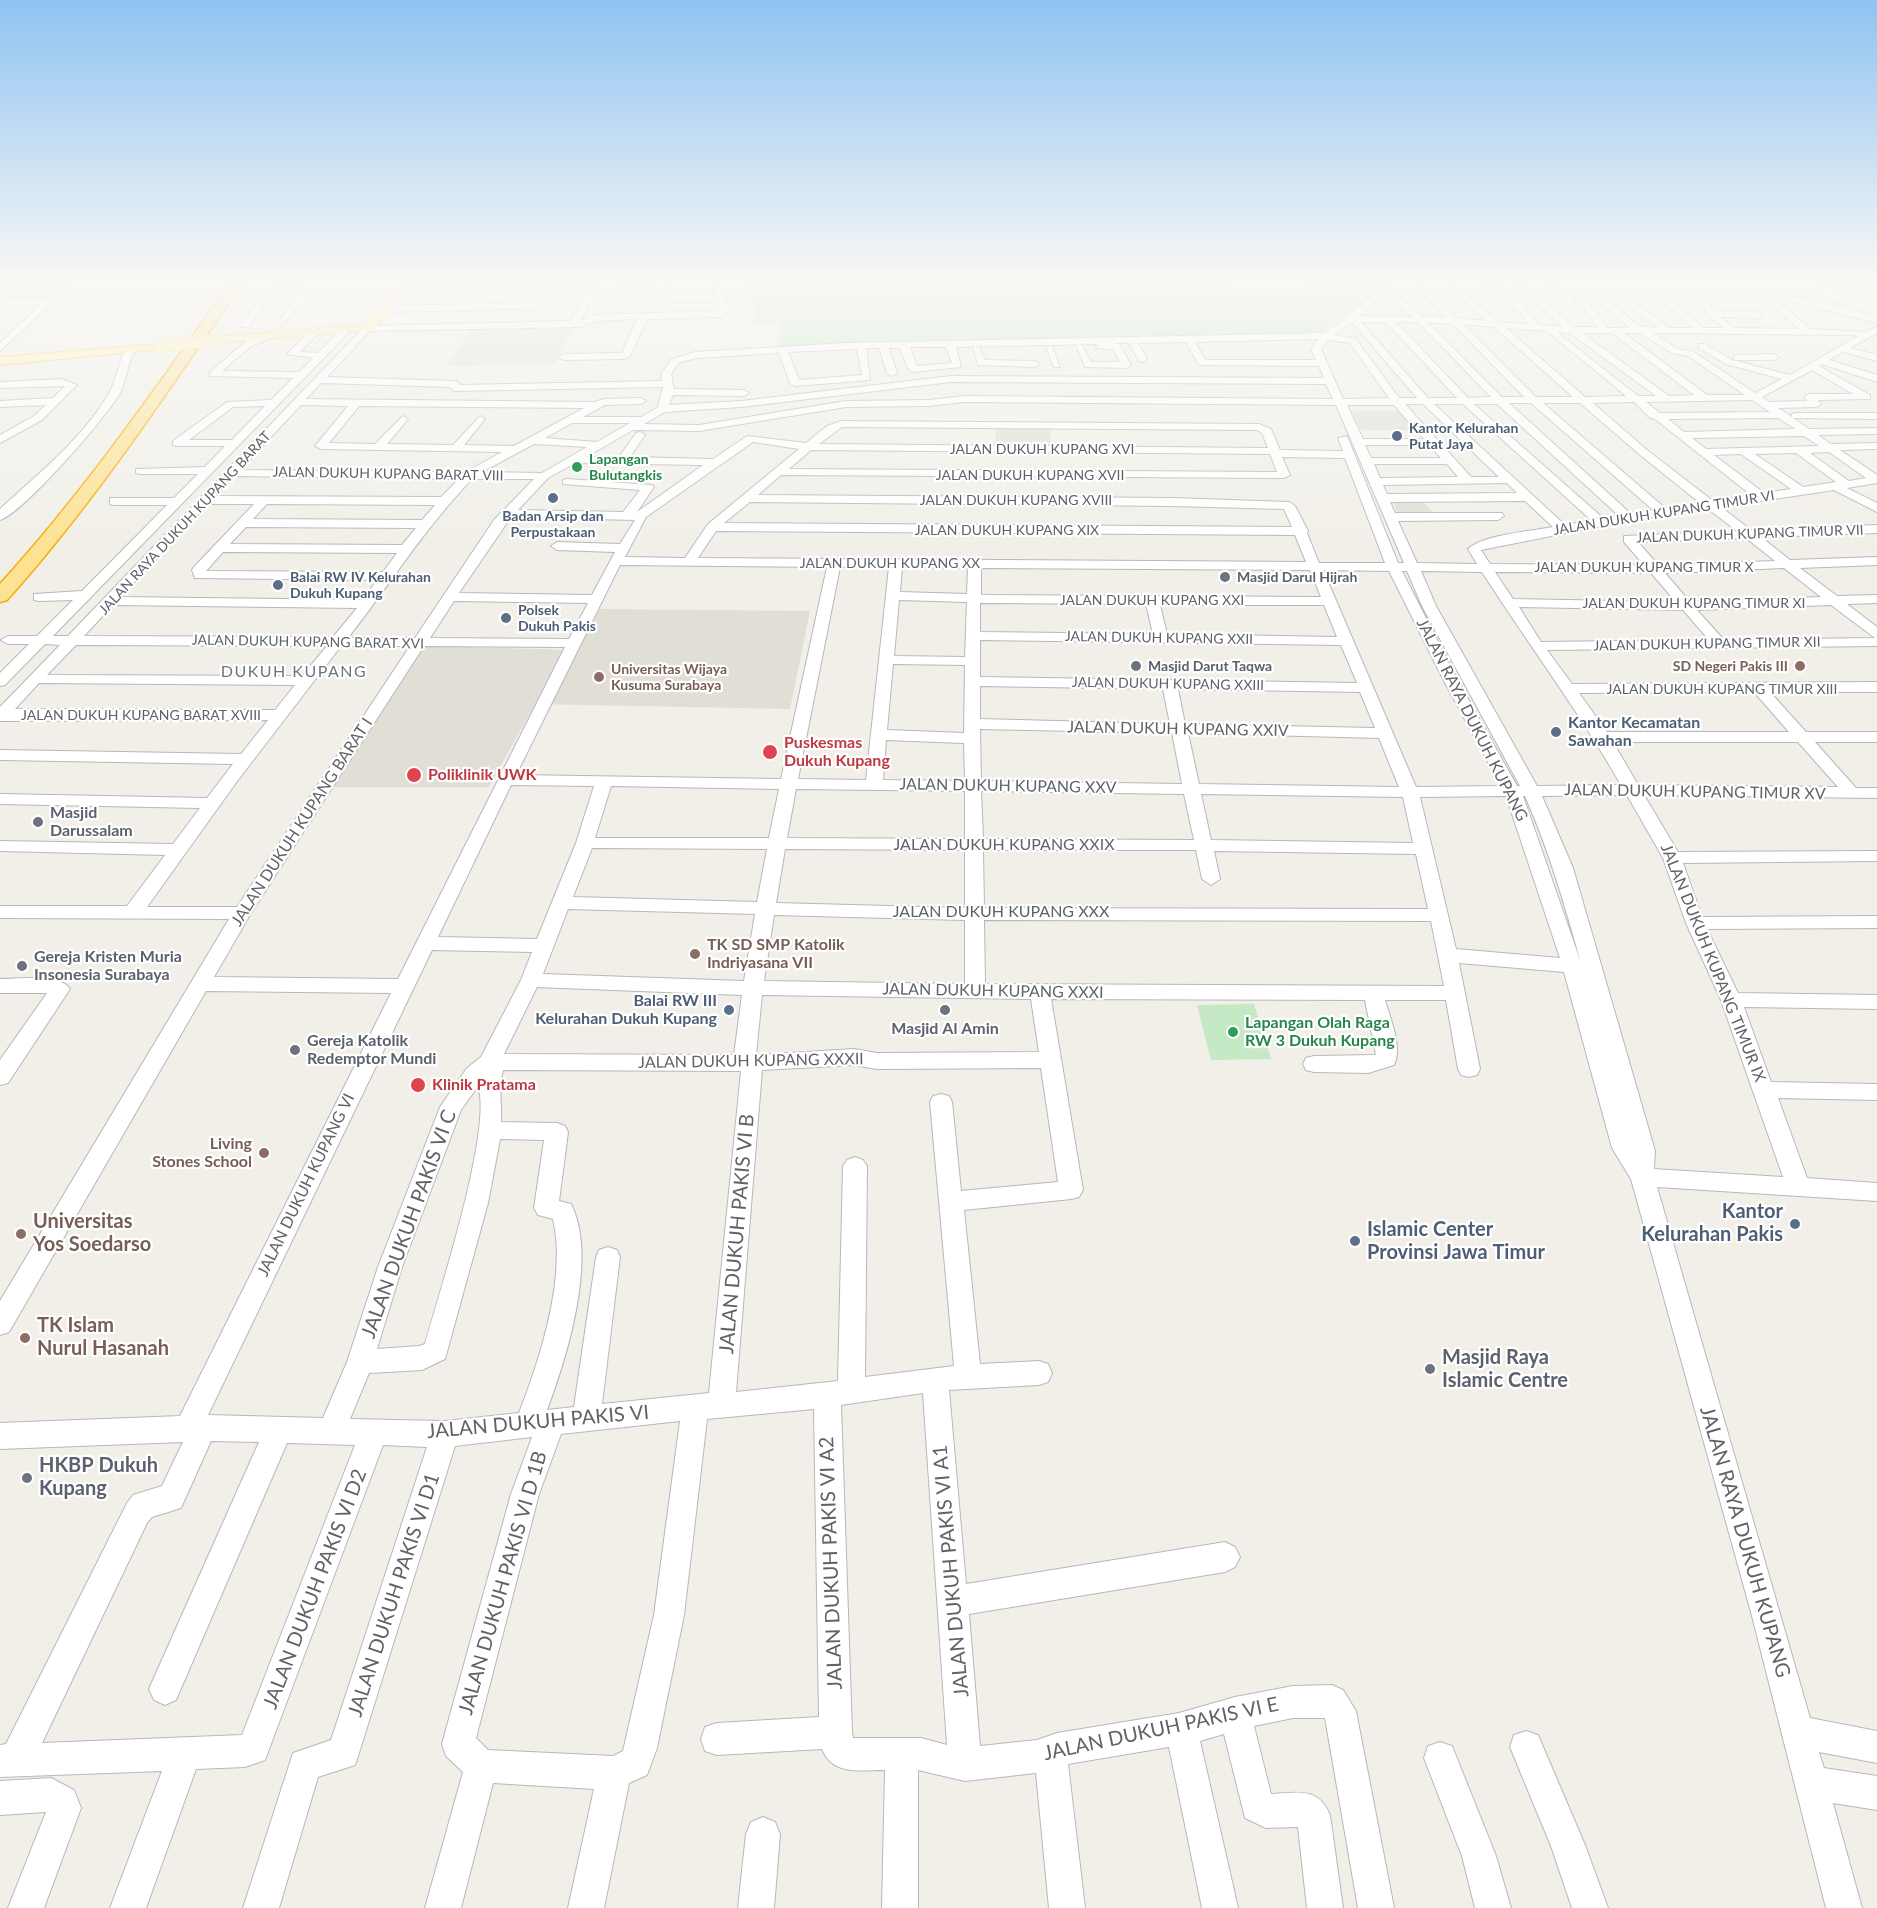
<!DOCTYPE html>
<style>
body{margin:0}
canvas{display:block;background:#f1efe8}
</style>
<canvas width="1877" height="1908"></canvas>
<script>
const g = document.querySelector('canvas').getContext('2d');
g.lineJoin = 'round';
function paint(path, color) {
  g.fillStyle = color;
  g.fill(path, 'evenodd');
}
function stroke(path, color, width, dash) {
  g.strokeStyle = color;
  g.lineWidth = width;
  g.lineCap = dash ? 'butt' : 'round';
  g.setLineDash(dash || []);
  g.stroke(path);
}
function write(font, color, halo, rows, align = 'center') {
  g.font = font + ' Lato,sans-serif';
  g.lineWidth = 4.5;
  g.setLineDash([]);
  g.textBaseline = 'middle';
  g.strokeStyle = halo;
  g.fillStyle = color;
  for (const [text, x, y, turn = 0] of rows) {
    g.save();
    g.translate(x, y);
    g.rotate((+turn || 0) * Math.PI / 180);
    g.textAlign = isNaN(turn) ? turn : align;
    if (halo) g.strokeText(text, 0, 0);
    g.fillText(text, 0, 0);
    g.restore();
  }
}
paint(new Path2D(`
 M573,327L555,363L447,366L471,329Z
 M1352,411H1404L1420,430H1361Z
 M996,427H1049L1052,446H995Z
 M1392,498H1421L1436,517H1399Z
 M600,609L810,611L790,709L535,704L489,787H328L422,646L577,650Z`), '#e1ded6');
paint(new Path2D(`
 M740,282H1095L1109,295L1392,282L1318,334L779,349L780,323H754L755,308Z
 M1254,1004L1271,1059L1211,1060L1197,1005Z`), '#c5e8c5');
const minor = new Path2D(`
 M274,282H332L277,286Z
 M547,282H601L580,321L594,315L719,311L717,301L667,302L663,299L667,296H715L713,288L715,282H723L721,288L729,311L721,317L647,319L630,356L625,359L564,360L559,357L564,354L622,353L637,319L595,321L580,327L370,331L327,377L456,381L461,385L662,381L661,374L672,359L696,352L846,343L1325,333L1348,317L1385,282H1394L1389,288L1423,317H1446L1412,282H1421L1457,318L1487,321L1444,282H1453L1499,322L1529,324L1523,315L1482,282C1503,282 1527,309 1539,325L1563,327L1512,282H1521L1574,327H1598L1577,297H1569L1575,302L1568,304L1541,282H1551L1563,291H1775L1877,317V323L1775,297H1703L1715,311L1758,312L1762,315L1758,318L1720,317L1735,328L1799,329L1773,305L1776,300L1810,329L1866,332L1877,326V333L1850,348L1877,355V361L1843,352L1829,360L1877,375V382L1822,364L1819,366L1870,395V399L1818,400L1821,404L1816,407L1778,408L1792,417V414L1796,413H1877V419L1793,418L1809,429L1877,428V434L1818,435L1831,444L1877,443V449L1840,450L1877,475V483L1847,488L1877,503V512L1834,490L1721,507L1751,530L1877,525V533L1761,537L1790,560L1877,557V565L1800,568L1837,596L1877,595V603L1847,604L1877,627V646L1547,650L1572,684L1877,682V692H1770L1806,732H1877V742H1815L1856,788H1877V798L1644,795L1678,852L1877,851V861L1683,863L1702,917L1877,916V928L1707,929L1738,993L1877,995V1009L1744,1007L1771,1082L1877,1084V1100L1778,1098L1807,1178L1877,1183V1201L1657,1187L1810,1718L1877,1731V1763L1819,1752L1824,1768L1877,1776V1810L1833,1803L1862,1908H1826L1752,1616L1631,1179L1612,1148L1564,972L1459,963L1480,1069L1477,1075L1469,1077L1461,1075L1458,1069L1446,1000H1385C1390,1018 1403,1048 1394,1065L1368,1073L1314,1072L1306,1070L1303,1064L1306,1058L1314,1056L1376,1055L1365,1000L1051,999L1083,1190L1079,1197L1071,1199L964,1210L980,1364L1039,1361L1048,1364L1052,1373L1048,1382L1039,1385L949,1390L966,1584L1225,1542L1235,1547L1240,1557L1235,1567L1225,1572L969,1614L980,1746L1037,1740L1057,1733L1179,1713L1235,1697L1293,1686L1332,1685L1343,1690L1356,1711L1394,1908H1358L1325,1718H1293L1254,1726L1271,1794C1297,1793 1318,1786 1330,1815L1343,1908H1307L1298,1827L1266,1828L1245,1818L1224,1734L1200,1741L1238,1908H1202L1169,1747L1068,1764L1085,1908H1049L1036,1773L965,1781L918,1770V1908H882L885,1770C860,1770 833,1776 822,1749L717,1755L705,1751L701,1739L705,1727L717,1723L819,1717L814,1409L707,1419L684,1615L657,1748L647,1775L629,1783L604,1908H568L594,1789L493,1783L461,1908H425L463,1772L446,1756L442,1744L511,1494L532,1437L455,1446L359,1753L355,1765L318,1777L279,1908H243L293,1753L331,1740L427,1447L383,1445L265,1760L245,1767L196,1769L146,1908H110L162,1771L0,1777V1745L6,1744L127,1503L133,1495L162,1486L183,1442L0,1449V1423L180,1416L391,993L206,991L9,1332L0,1335V1301L229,919L0,918V906H127L165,855L0,851V841L173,844L200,808L0,804V794L207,798L233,764L0,760V750L241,754L268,720L0,721V707L60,645L45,644L5,685L0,686V673L29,644H8L1,640L8,636H37L73,600L39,601L34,600V594L82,591L167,505H114L110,504V498H174L198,474H140L136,473V469L205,467L225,446H177L173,445V441L227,402L271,400L293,378L210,376V372L245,342L280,330L285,333L251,346L222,371L299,372L313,358L287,354L313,328L321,330L300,352L318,353L344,327L352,329L53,636H68L365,326L571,321L590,286H550ZM1384,292L1412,317L1359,316ZM1585,297H1593L1630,328H1607ZM1604,297H1661V300L1693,328H1669L1635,303H1629V307L1658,328L1639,326ZM1668,297H1695L1712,319L1724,328H1703ZM1352,322L1417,398H1399L1356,339L1334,335ZM1361,322H1386L1457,398H1428ZM1396,322H1418L1491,397L1468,398ZM1428,323H1452L1524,397H1502ZM1463,324L1494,327L1573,397H1536ZM1506,328L1547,331L1626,396L1585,397ZM1557,332L1570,333L1656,396H1638ZM1582,333H1612L1694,395L1669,396ZM1624,333H1640L1672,353L1688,356L1745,395H1707ZM1653,333L1850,335L1858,336L1790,375L1732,360L1705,344H1699V348L1726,364L1782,379L1755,393L1694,352L1678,349ZM1318,339L1311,349L1316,360H1205L1195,342ZM1328,340L1350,343L1389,398L1343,399L1321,349ZM1186,342L1199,365L1319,366L1324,378L951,376L741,401L669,405L673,395L744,396L749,393L744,390L674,389L671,374L678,363L697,358L779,353L790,383L795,386L870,380L866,348H879L887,373L892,376L897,373L889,348H900L908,369L913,372L961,367L956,347L1097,344L1096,348L1113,349L1120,362H1091L1082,345H1076L1085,367L1126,368L1131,365L1119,344L1116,343H1129L1139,361L1142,362L1147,359L1138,343ZM910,347H946L952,363L917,366ZM857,349L862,375L799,380L788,352ZM1812,370L1853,394H1809L1804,397L1807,401L1769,402L1762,397ZM951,382L1326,384L1333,399L964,396L929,400L846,401L699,425L644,424L665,412L741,407ZM321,383L450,387L454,391L663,387L658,407L641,417H583L605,405L641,404L646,401L641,398L603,399L595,402L306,399ZM1752,400L1770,412L1660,413L1646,402ZM964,402L1336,405L1404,563H1398L1347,436L1338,438L1343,451L1280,450L1271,429L1259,424L841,421L827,426L806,443L747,436L713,459L630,457L645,435L640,432L636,433L619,457H586L633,430L699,431L846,407L929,406ZM1634,402L1650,418L1655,419L1751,495L1713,501L1647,450L1593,403ZM1509,403H1531L1653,510L1630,513ZM1543,403H1580L1639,454L1700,503L1665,508ZM1405,404H1423L1499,477H1471ZM1434,404H1463L1591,520L1565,525ZM1474,404H1497L1618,515L1603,518ZM301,405L348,406L315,446L321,449L502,452L466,472L240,470ZM1347,405H1394L1424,439H1363ZM265,406L232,440H189L233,407ZM359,406L584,408L514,446L464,445L485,419L480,416L453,445L387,444L408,419L403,416L375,444L329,443ZM1779,418L1795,429L1684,432L1668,419ZM572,423H630L597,442L545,438ZM842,427L1257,430L1262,433L1268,448L819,444ZM1804,436L1819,446L1706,449L1692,438ZM753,442L799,449L708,524L685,558L625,557L646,517ZM534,444L587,447L542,473L482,472ZM1365,445H1430L1441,458H1371ZM811,450L1270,454L1277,472L789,469ZM1829,452L1866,478L1849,481L1810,453ZM1796,453L1836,482L1803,487L1755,454ZM1741,454L1791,489L1764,493L1714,455ZM1282,457L1345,458L1385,563H1319L1307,533L1308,531L1295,506L1289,502L1172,498L758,495L781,475L1284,478L1290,475ZM575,463L703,465L637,512L654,487L652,485L567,479L563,480V484L640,490L623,512L518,510L548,478ZM1374,464H1447L1458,477L1380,478ZM234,476L459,479L441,497L215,496ZM472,479H534L494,520L415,638H348C390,584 425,528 472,479ZM1507,483L1517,493L1387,494L1383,485ZM1525,501L1553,527C1532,531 1482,535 1468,549L1477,564L1417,563L1398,521L1498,520L1504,516L1502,513H1395L1390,502ZM750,502L1172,506L1284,509L1292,527L724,523ZM208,504H254L194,567L192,570L195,578L377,580L363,600L120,597ZM267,504L435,505L422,520L253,519ZM1708,509L1737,531L1624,536V542L1644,565L1490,564L1481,550L1627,521ZM511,517L635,520L620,544L557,542L551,546L557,550L615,552L592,595L459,593ZM246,527L416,528L402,545L230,544ZM716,531L1295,535L1306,562L698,558ZM1746,538L1775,561L1658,565L1638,542ZM223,552L397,553L383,572L206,571ZM620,565L827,567L781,779L516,775ZM840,567H889L866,780L798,779ZM902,567L968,568L967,594L900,592ZM981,568L1310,570L1321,597L981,595ZM1784,568L1821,597L1690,602L1665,573ZM1323,570L1389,571L1444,681L1501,786L1416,787ZM1402,571H1407L1422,606L1520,786H1517L1458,681ZM1421,571L1482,572C1528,644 1579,711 1621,785L1537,786L1436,606ZM1495,572L1651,573L1676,602L1513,599ZM899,600L967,602L965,657L894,656ZM454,601L588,603L569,639L430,638ZM980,603L1146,604L1153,634L980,632ZM113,605L357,608L333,637L84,636ZM1160,605H1324L1337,637L1167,634ZM1831,605L1875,638L1724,640L1697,610ZM1519,607L1683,610L1709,640L1541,642ZM980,640L1341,645L1357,683L980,677ZM76,645L327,646L302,676L47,675ZM341,646H410L237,907H147L238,780ZM424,646L565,647L398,979L214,977L251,913ZM893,664L965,665L964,733L887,730ZM39,683L295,685L275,710L15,709ZM980,686L1163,689L1170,724L980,719ZM1178,689L1360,692L1375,728L1185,724ZM1754,692L1789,732H1607L1579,693ZM980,729L1172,733L1182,784L981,781ZM1188,733L1379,738L1399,787L1199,784ZM886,740L964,743L965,781L883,780ZM1613,742H1798L1838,787L1638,785ZM511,785L594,786L576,843L537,939L438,937ZM611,786L779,789L769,838H595ZM796,789L965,791V839L787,838ZM981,791L1184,794L1194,840L983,839ZM1201,794L1403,797L1413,843L1211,840ZM1627,795L1663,858L1686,923L1721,1000L1783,1177L1654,1169L1655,1151L1573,868L1542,796ZM1506,796L1560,958L1456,949L1420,797ZM1523,796H1525C1549,850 1565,906 1581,963ZM592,848L767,849L757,902L573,897ZM785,849L965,850V908L776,903ZM983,850H1196L1202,879L1211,885L1220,879L1214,851L1416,854L1428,909L984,908ZM568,909L755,914L744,981L543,974ZM774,915L965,920V984L764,981ZM984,920L1431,921L1444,986L985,984ZM432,950L532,952L521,980L481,1057L467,1068L440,1107L378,1267L347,1362L323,1418L208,1415ZM537,987L742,995L734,1055L504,1054ZM762,995L1031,999L1039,1052L877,1053L854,1049L756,1055ZM854,1065L877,1069L1041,1068L1058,1182L961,1191L952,1102L949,1096L941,1094L933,1096L930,1102L954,1366L865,1377L867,1166L863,1160L855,1157L847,1160L843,1166L838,1381L736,1392L762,1070ZM503,1070L741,1071L709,1393L602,1404L620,1257L617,1250L608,1247L599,1250L596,1257L574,1407L547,1410C567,1357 598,1257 571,1204L559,1201L568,1132L565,1126L557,1123L501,1122C502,1104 498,1086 503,1070ZM478,1086C493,1128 439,1294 425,1344L419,1346L377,1349L402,1267L461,1110ZM500,1139L544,1140L534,1208L538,1215L553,1219C567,1277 540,1359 519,1413L445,1421L350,1419L369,1373L422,1370L445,1359L488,1203ZM923,1393L947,1745L921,1738H853L852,1732L841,1405ZM680,1421L654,1615L623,1751L613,1756L488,1750L476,1738L539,1494L561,1434ZM211,1441L259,1442L149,1689L154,1700L165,1705L176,1700L287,1443L355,1445L242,1735L42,1743L147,1523L152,1517L181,1508Z
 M1100,282H1108L1111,286L1243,282L1108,292Z
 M1354,282H1362L1363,284L1359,286Z
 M0,283L73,282V283L0,351V343L41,304L0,306V300L47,299L60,286L0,287Z
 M673,284L670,289L622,291L618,288L622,285Z
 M272,285L276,288L271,295L402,293L405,288L547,286L551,289L547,292L404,293L401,298L304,300L282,325L278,322L295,300L267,301L248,327H242V323Z
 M1814,285L1877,286V292L1827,291L1850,301L1847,306L1811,290Z
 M535,303L538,308L387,312L383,309L387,306Z
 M1046,346H1052L1060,367H1054Z
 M973,347H979L985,360L1035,361L1040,364L1035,367L978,365Z
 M127,348L135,350C127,364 127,380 120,393C107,417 22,514 0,520V509C38,474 81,440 108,395C117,381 117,363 127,348Z
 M1737,355L1774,354L1779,357L1774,360H1734V356Z
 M62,379L77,385L42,420L0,443V435L34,416L46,405L0,407V401L53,398L65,386L0,388V382Z
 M0,979C17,979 61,973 70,989L8,1083L0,1085V1060L47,993H0Z
 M1526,1731L1538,1735L1585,1845L1608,1908H1572L1551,1846L1510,1747L1514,1735Z
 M1440,1742L1452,1746L1496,1856L1511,1908H1475L1462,1856L1424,1758L1428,1746Z
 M51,1778L74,1790L81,1808L44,1908H8L46,1812L0,1815V1781Z
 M763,1817L775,1822L780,1834L774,1908H738L746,1834L751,1822Z`);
const major = new Path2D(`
 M407,282H418L372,330L215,343L209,340L215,337L365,325Z
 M160,344L164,345V349L0,365V357Z`);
const highway = new Path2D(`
 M231,282H243C168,391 95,502 7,600L0,602V584C85,491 158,385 231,282Z`);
stroke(minor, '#b5b8bc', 2);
stroke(major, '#f2c960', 2);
stroke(highway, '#f9ab00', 3);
paint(minor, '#fff');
paint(major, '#fff2af');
paint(highway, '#fde293');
const majorBridge = new Path2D(`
 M160,347L215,340`);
stroke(majorBridge, '#f2c960', 12, []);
stroke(majorBridge, '#fff2af', 11);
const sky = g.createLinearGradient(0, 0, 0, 550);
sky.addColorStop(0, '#8fc3f1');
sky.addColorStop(0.51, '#f9f8f5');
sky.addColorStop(1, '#f9f8f500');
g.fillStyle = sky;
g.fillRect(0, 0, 1877, 550);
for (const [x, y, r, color] of [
 [1397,436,6,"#5c6f8a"],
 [577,467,6,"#2e9e5b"],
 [553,498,6,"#5c6f8a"],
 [1225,577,6,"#6b7280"],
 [278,585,6,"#5c6f8a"],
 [506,618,6,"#5c6f8a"],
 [1136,666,6,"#6b7280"],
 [1800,666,6,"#8d6e63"],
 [599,677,6,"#8d6e63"],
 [1556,732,6,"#5c6f8a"],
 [770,752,8,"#e0444e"],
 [414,775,8,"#e0444e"],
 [38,822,6,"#6b7280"],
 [695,954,6,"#8d6e63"],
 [22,966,6,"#6b7280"],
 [729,1010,6,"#5c6f8a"],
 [945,1010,6,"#6b7280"],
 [1233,1032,6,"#2e9e5b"],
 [295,1050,6,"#6b7280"],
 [418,1085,8,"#e0444e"],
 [264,1153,6,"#8d6e63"],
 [1795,1224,6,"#5c6f8a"],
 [21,1234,6,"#8d6e63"],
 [1355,1241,6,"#5c6f8a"],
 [25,1338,6,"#8d6e63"],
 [1430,1369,6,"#6b7280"],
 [27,1478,6,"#6b7280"]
]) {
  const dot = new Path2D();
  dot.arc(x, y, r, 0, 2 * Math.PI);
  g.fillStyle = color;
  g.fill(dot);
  stroke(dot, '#fff', 2);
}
write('bold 14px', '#4e5e75', '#fff', [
 ["Kantor Kelurahan",1409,428],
 ["Putat Jaya",1409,444],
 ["Badan Arsip dan",553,516,"center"],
 ["Perpustakaan",553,532,"center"],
 ["Balai RW IV Kelurahan",290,577],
 ["Dukuh Kupang",290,593],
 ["Polsek",518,610],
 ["Dukuh Pakis",518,626]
], 'left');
write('14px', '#5f6368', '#fff', [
 ["JALAN DUKUH KUPANG XVI",1042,449],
 ["JALAN DUKUH KUPANG BARAT VIII",388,474,1],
 ["JALAN DUKUH KUPANG XVII",1030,475],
 ["JALAN DUKUH KUPANG XVIII",1016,500],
 ["JALAN DUKUH KUPANG TIMUR VI",1664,513,-9],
 ["JALAN RAYA DUKUH KUPANG BARAT",185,523,-47],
 ["JALAN DUKUH KUPANG XIX",1007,530],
 ["JALAN DUKUH KUPANG TIMUR VII",1750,534,-2],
 ["JALAN DUKUH KUPANG XX",890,563],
 ["JALAN DUKUH KUPANG TIMUR X",1644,567],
 ["JALAN DUKUH KUPANG XXI",1152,600],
 ["JALAN DUKUH KUPANG TIMUR XI",1694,603],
 ["JALAN DUKUH KUPANG XXII",1159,638,1],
 ["JALAN DUKUH KUPANG BARAT XVI",308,642,1],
 ["JALAN DUKUH KUPANG TIMUR XII",1707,644,-1],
 ["JALAN DUKUH KUPANG XXIII",1168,684,1],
 ["JALAN DUKUH KUPANG TIMUR XIII",1722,689],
 ["JALAN DUKUH KUPANG BARAT XVIII",141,715]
]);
write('bold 14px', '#27864d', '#fff', [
 ["Lapangan",589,459],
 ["Bulutangkis",589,475]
], 'left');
write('bold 14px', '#5b616d', '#fff', [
 ["Masjid Darul Hijrah",1237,577],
 ["Masjid Darut Taqwa",1148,666]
], 'left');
write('bold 14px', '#785e54', '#fff', [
 ["SD Negeri Pakis III",1788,666],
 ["Universitas Wijaya",611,669,"left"],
 ["Kusuma Surabaya",611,685,"left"]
], 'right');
g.letterSpacing = '1.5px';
write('16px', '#70757a', '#fff', [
 ["DUKUH KUPANG",294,672]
]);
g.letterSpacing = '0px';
write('16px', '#5f6368', '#fff', [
 ["JALAN RAYA DUKUH KUPANG",1472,720,63],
 ["JALAN DUKUH KUPANG XXIV",1178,729,1],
 ["JALAN DUKUH KUPANG XXV",1008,786,1],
 ["JALAN DUKUH KUPANG TIMUR XV",1695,792,1],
 ["JALAN DUKUH KUPANG BARAT I",302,822,-57],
 ["JALAN DUKUH KUPANG XXIX",1004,845],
 ["JALAN DUKUH KUPANG XXX",1001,912],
 ["JALAN DUKUH KUPANG TIMUR IX",1713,963,68],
 ["JALAN DUKUH KUPANG XXXI",993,991,1],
 ["JALAN DUKUH KUPANG XXXII",751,1061,-1],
 ["JALAN DUKUH KUPANG VI",306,1185,-64]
]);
write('bold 16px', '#4e5e75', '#fff', [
 ["Kantor Kecamatan",1568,723],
 ["Sawahan",1568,741],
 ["Balai RW III",717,1001,"right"],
 ["Kelurahan Dukuh Kupang",717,1019,"right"]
], 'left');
write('bold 16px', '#be3a42', '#fff', [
 ["Puskesmas",784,743],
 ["Dukuh Kupang",784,761],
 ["Poliklinik UWK",428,775],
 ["Klinik Pratama",432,1085]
], 'left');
write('bold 16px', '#5b616d', '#fff', [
 ["Masjid",50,813],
 ["Darussalam",50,831],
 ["Gereja Kristen Muria",34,957],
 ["Insonesia Surabaya",34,975],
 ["Masjid Al Amin",945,1029,"center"],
 ["Gereja Katolik",307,1041],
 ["Redemptor Mundi",307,1059]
], 'left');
write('bold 16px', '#785e54', '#fff', [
 ["TK SD SMP Katolik",707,945],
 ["Indriyasana VII",707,963],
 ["Living",252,1144,"right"],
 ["Stones School",252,1162,"right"]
], 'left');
write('bold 16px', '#27864d', '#fff', [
 ["Lapangan Olah Raga",1245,1023],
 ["RW 3 Dukuh Kupang",1245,1041]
], 'left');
write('bold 20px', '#4e5e75', '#fff', [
 ["Kantor",1783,1212],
 ["Kelurahan Pakis",1783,1235],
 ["Islamic Center",1367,1230,"left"],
 ["Provinsi Jawa Timur",1367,1253,"left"]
], 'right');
write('bold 20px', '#785e54', '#fff', [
 ["Universitas",33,1222],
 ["Yos Soedarso",33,1245],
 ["TK Islam",37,1326],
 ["Nurul Hasanah",37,1349]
], 'left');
write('20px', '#5f6368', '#fff', [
 ["JALAN DUKUH PAKIS VI C",409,1224,-70],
 ["JALAN DUKUH PAKIS VI B",737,1234,-85],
 ["JALAN DUKUH PAKIS VI",538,1422,-5],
 ["JALAN RAYA DUKUH KUPANG",1745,1542,74],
 ["JALAN DUKUH PAKIS VI A2",831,1563,-92],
 ["JALAN DUKUH PAKIS VI A1",951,1571,-95],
 ["JALAN DUKUH PAKIS VI D 1B",503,1583,-74],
 ["JALAN DUKUH PAKIS VI D2",315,1589,-69],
 ["JALAN DUKUH PAKIS VI D1",394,1595,-72],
 ["JALAN DUKUH PAKIS VI E",1161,1729,-12]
]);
write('bold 20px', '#5b616d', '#fff', [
 ["Masjid Raya",1442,1358],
 ["Islamic Centre",1442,1381],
 ["HKBP Dukuh",39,1466],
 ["Kupang",39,1489]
], 'left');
</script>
